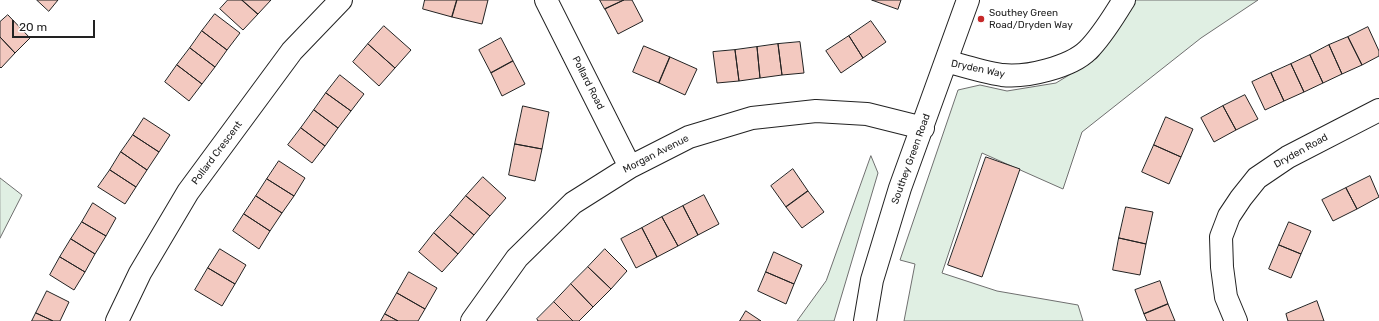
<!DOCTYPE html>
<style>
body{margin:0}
#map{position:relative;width:1379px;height:321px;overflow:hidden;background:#fff;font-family:Rubik,sans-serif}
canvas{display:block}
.scale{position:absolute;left:12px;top:20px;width:83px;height:18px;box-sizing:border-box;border:2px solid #222;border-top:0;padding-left:5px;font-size:12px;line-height:14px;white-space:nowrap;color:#222;-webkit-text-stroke:3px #fff;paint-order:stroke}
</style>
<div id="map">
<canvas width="1379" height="321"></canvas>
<div class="scale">20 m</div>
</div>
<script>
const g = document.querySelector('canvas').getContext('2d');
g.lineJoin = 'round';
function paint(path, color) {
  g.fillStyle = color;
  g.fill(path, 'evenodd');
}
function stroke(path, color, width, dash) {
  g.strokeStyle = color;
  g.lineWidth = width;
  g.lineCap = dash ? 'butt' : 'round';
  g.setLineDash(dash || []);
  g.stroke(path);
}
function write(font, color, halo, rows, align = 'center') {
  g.font = font + ' Rubik,sans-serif';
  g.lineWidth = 3;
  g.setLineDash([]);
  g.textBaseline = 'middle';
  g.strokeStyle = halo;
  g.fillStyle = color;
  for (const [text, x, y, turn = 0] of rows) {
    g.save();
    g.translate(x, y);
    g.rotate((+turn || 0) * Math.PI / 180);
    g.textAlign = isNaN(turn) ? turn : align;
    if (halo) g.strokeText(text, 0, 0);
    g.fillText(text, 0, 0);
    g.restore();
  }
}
const green = new Path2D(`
 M1136,0H1258L1201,38L1082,132L1063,189L982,153L942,273L997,291L1078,305L1083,321H904L915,264L900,260L958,90L980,85L1007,91L1056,83L1097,58Z
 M871,156L878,173L834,321H797L826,281Z
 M0,178L22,195L0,238Z`);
paint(green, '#e0efe3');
stroke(green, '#6f6f6f', 1);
const building = new Path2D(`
 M37,0H58L49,11Z
 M228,0H242L258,14L243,30L220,9Z
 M242,0H271L258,14Z
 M425,0H457L452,17L423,9Z
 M457,0H488L482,24L452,17Z
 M600,0H624L605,9Z
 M624,0H632L643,21L618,34L605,9Z
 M872,0H901L898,9Z
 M215,14L240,33L227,50L202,31Z
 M8,15L30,38L15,53L0,37V22Z
 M871,21L886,42L863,58L849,36Z
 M384,26L411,50L395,68L368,44Z
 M1368,27L1379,51V56L1362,65L1348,37Z
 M202,31L227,50L215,67L190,48Z
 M849,36L863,58L841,73L826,51Z
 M0,37L15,53L1,68L0,67Z
 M1348,37L1362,65L1342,74L1329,45Z
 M501,38L513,61L491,73L479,50Z
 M800,42L804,73L782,75L778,44Z
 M368,44L395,68L379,86L353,62Z
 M778,44L782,75L760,78L757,47Z
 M1329,45L1342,74L1323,83L1310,55Z
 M644,46L670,57L659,83L633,72Z
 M757,47L760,78L739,81L735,50Z
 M190,48L215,67L202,84L177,65Z
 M735,50L739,81L717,83L713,52Z
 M1310,55L1323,83L1304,92L1291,64Z
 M670,57L697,69L685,95L659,83Z
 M513,61L525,84L502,96L491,73Z
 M1291,64L1304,92L1284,101L1271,73Z
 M177,65L202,84L189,101L165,82Z
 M1271,73L1284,101L1265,110L1252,82Z
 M340,75L364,94L351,111L326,93Z
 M326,93L351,111L338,128L314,110Z
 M1245,95L1258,119L1236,130L1223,106Z
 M523,106L549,112L542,149L515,144Z
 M1223,106L1236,130L1214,142L1201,118Z
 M314,110L338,128L325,146L301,128Z
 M1166,117L1193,129L1181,157L1154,145Z
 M144,118L170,135L159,152L133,135Z
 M301,128L325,146L312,163L288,145Z
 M133,135L159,152L147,170L121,152Z
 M515,144L542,149L535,181L509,175Z
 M1154,145L1181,157L1169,184L1142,172Z
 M121,152L147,170L136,187L110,170Z
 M986,157L1020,169L982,277L948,265Z
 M279,161L305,178L294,196L267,179Z
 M793,169L808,191L786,207L771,186Z
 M110,170L136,187L125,204L98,187Z
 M1370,176L1379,197L1357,209L1346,188Z
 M483,177L506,198L490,216L466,196Z
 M267,179L294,196L282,213L256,196Z
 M1346,188L1357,209L1333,221L1322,200Z
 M808,191L824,212L802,228L786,207Z
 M704,195L719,224L698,235L683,206Z
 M256,196L282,213L270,231L244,214Z
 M466,196L490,216L474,235L450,215Z
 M93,203L116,218L106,236L82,222Z
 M683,206L698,235L678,246L662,217Z
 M1126,207L1153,212L1146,244L1119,238Z
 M244,214L270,231L259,249L233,231Z
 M450,215L474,235L458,254L434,233Z
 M662,217L678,246L657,257L642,228Z
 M82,222L106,236L95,254L71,239Z
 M1289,222L1311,231L1301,254L1279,245Z
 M642,228L657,257L636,268L621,239Z
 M434,233L458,254L442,272L419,252Z
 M1119,238L1146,244L1140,275L1113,270Z
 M71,239L95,254L85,272L60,257Z
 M1279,245L1301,254L1291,278L1269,269Z
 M220,249L246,265L235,284L208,268Z
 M605,249L627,271L611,289L588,267Z
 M774,252L802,265L794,284L766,272Z
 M60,257L85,272L74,290L50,275Z
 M588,267L611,289L593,307L571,284Z
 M208,268L235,284L222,306L195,290Z
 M409,272L437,288L425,309L397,293Z
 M766,272L794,284L786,304L758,291Z
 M1160,281L1168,304L1144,314L1135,290Z
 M571,284L593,307L579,321H573L554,302Z
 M47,291L69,302L60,321H53L36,313Z
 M397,293L425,309L418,321H398L385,314Z
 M1317,301L1324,321H1288L1286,314Z
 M554,302L573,321H538L537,319Z
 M1168,304L1175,321H1147L1144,314Z
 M746,311L761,321H740Z
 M36,313L53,321H32Z
 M385,314L398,321H381Z`);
paint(building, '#f3c9c0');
stroke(building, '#222', 1);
const minor = new Path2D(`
 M546,0L630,167
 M946,61C964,66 983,72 1002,75C1026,78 1071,67 1088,50C1103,35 1113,17 1124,0
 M117,321L140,273L188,192L292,51L341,0
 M472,321L517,258L573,203L630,167L689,137L752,118L816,111L867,114L923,128
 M865,321L872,280L900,188L968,0
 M1236,321L1226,297L1222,267L1221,237L1229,216L1241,198L1257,178L1288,157L1379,110`);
stroke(minor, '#222', 24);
stroke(minor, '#fff', 22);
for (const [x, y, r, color] of [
 [981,19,4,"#c62828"]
]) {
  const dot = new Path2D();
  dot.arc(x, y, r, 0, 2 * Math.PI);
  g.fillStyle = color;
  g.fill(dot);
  stroke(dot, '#fff', 1.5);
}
write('10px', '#222', '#fff', [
 ["Southey Green",989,13],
 ["Road/Dryden Way",989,25]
], 'left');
write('10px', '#222', '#fff', [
 ["Dryden Way",978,69,12],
 ["Pollard Road",588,83,63],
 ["Dryden Road",1301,151,-29],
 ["Pollard Crescent",217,153,-53],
 ["Morgan Avenue",656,154,-27],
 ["Southey Green Road",911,159,-70]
]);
</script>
